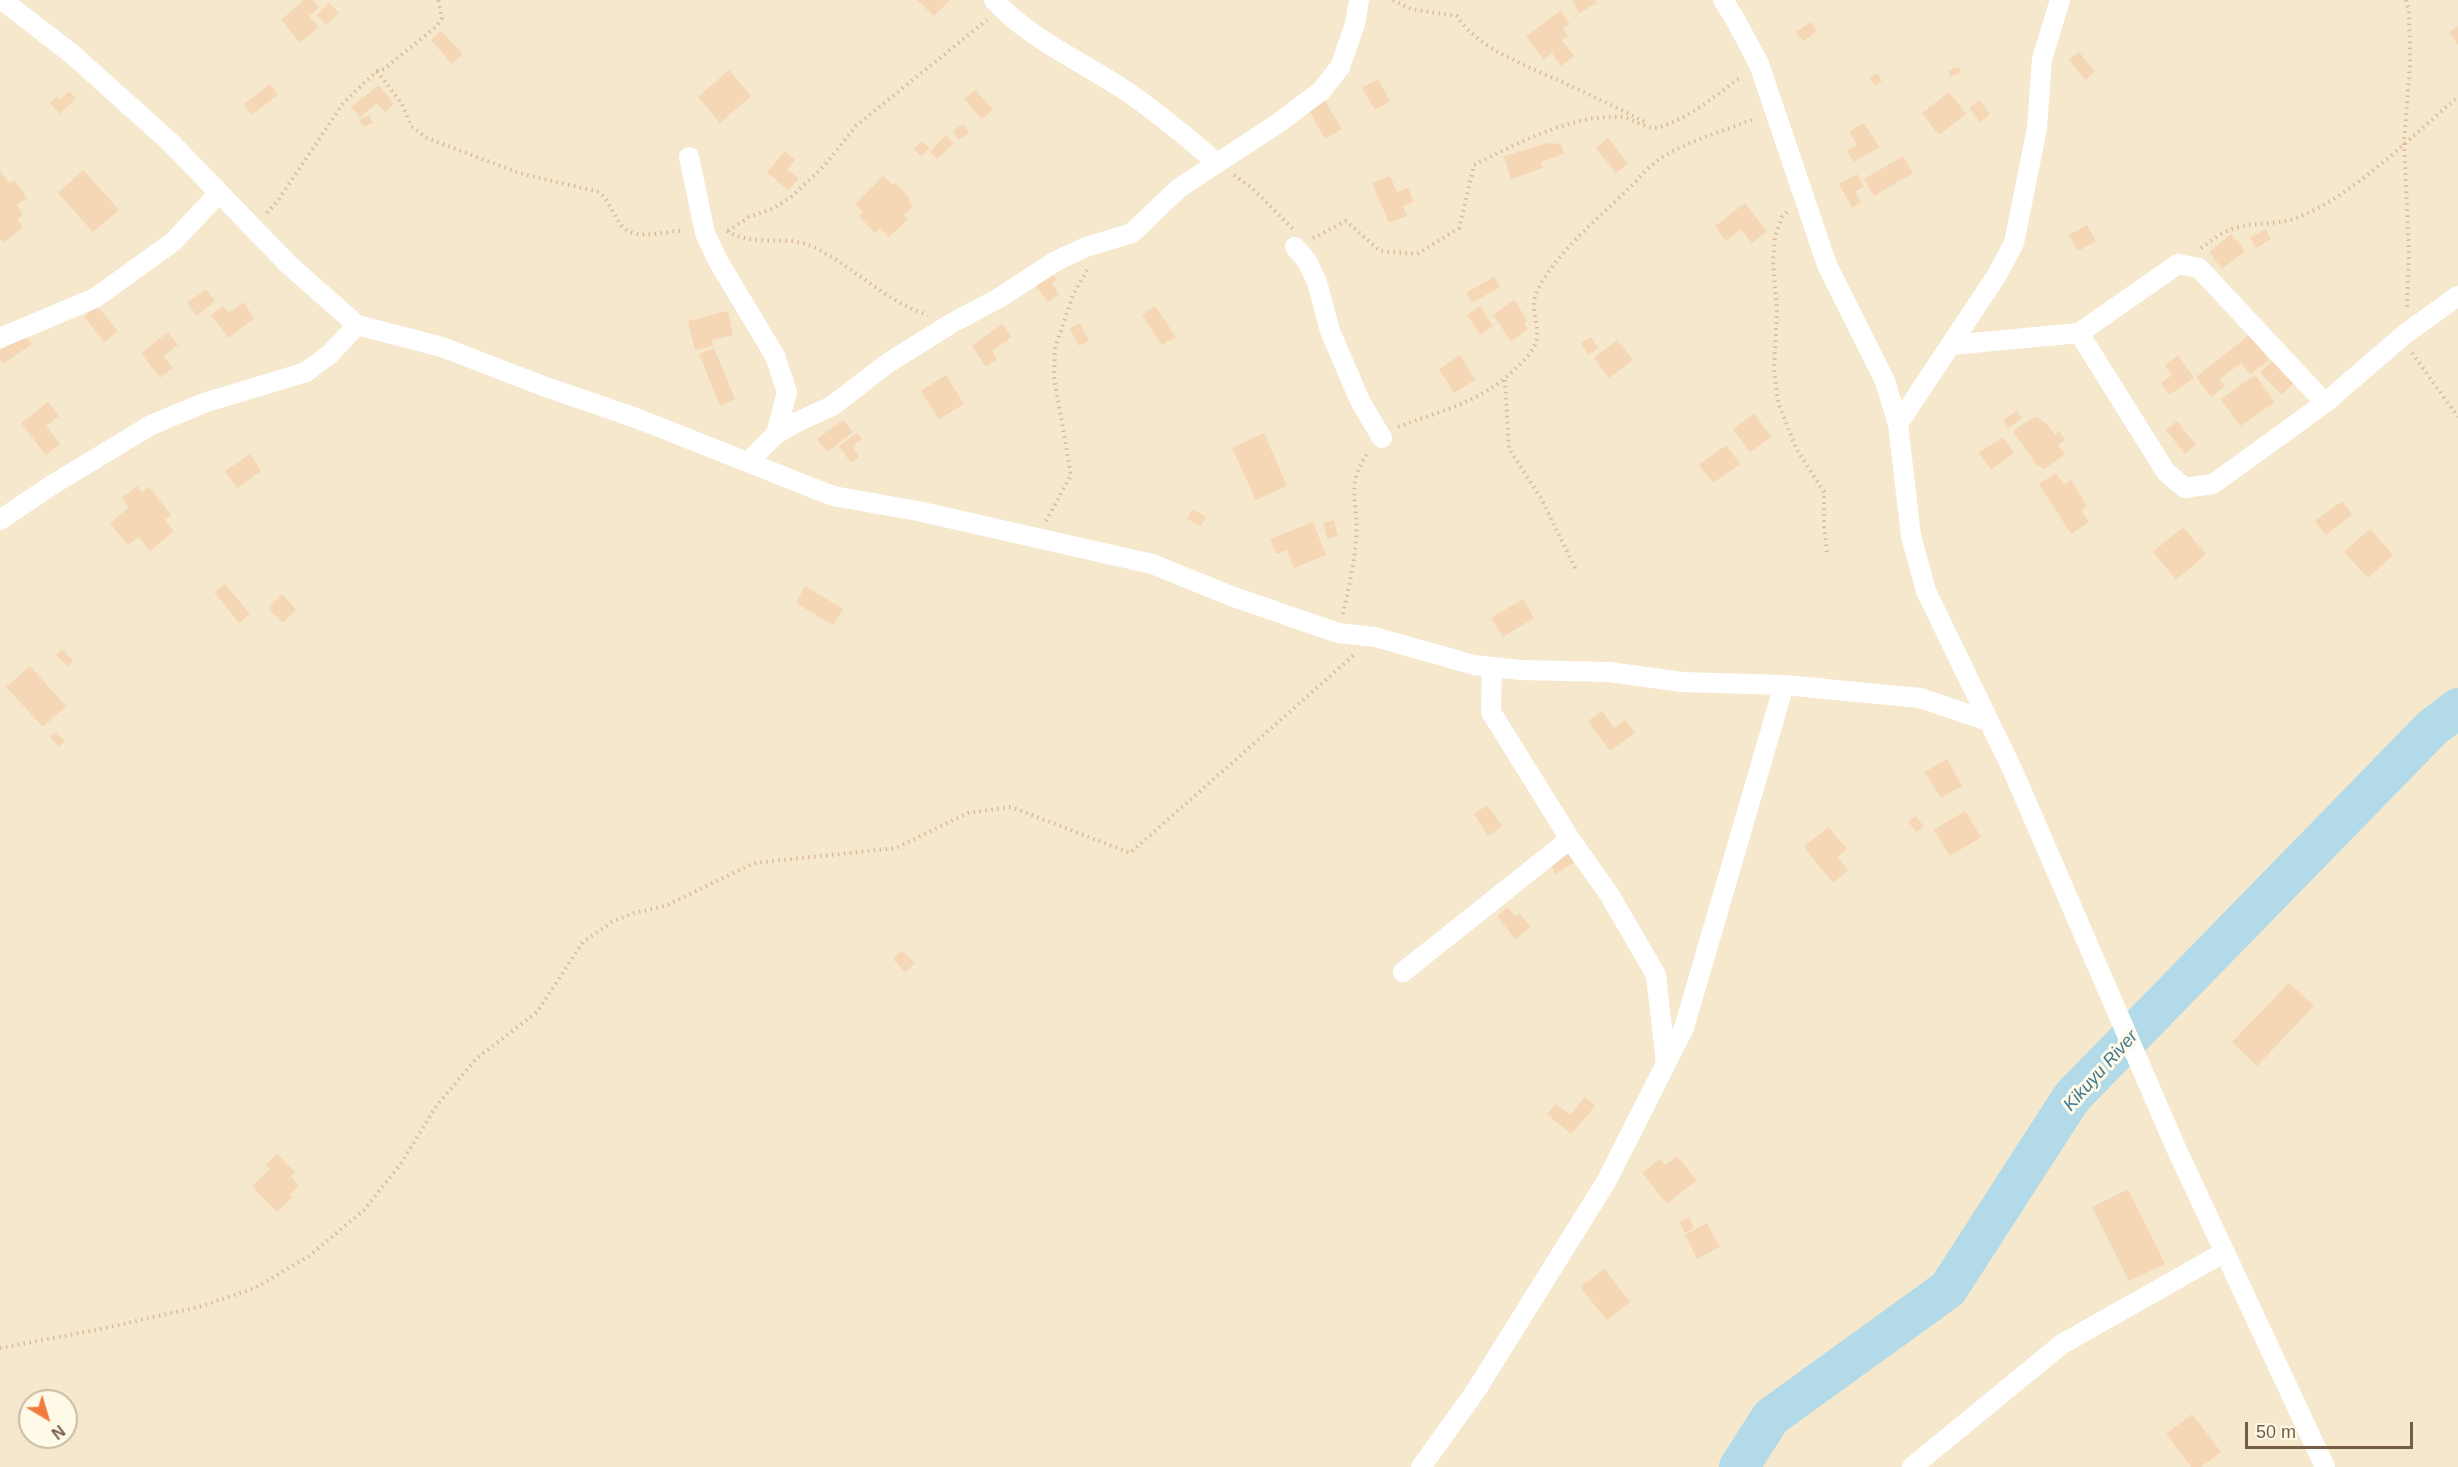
<!DOCTYPE html>
<style>
body{margin:0}
#map{position:relative;width:2458px;height:1467px;overflow:hidden;background:#fef6df;font-family:Arial,sans-serif}
canvas{display:block}
.north{position:absolute;left:18px;top:1389px;width:60px;height:60px;box-sizing:border-box;background:#fff9e7;border:2px solid #c8bba6;border-radius:50%;rotate:142deg;font-size:16px;font-weight:700;line-height:24px;text-align:center;color:#765d45}
.north::after{content:'';display:block;margin:auto;width:21px;height:27px;background:#f17b3b;clip-path:polygon(50% 0,100% 100%,50% 72%,0 100%)}
.scale{position:absolute;left:2245px;top:1422px;width:168px;height:27px;box-sizing:border-box;border:3px solid #765d45;border-top:0;padding-left:8px;font-size:18px;line-height:21px;white-space:nowrap;color:#765d45;-webkit-text-stroke:4px #fff9e7;paint-order:stroke}
</style>
<div id="map">
<canvas width="2458" height="1467"></canvas>
<div class="north">N</div>
<div class="scale">50 m</div>
</div>
<script>
const g = document.querySelector('canvas').getContext('2d');
g.lineJoin = 'round';
function paint(path, color) {
  g.fillStyle = color;
  g.fill(path, 'evenodd');
}
function stroke(path, color, width, dash) {
  g.strokeStyle = color;
  g.lineWidth = width;
  g.lineCap = dash ? 'butt' : 'round';
  g.setLineDash(dash || []);
  g.stroke(path);
}
function write(font, color, halo, rows, align = 'center') {
  g.font = font + ' Arial,sans-serif';
  g.lineWidth = 6;
  g.setLineDash([]);
  g.textBaseline = 'middle';
  g.strokeStyle = halo;
  g.fillStyle = color;
  for (const [text, x, y, turn = 0] of rows) {
    g.save();
    g.translate(x, y);
    g.rotate((+turn || 0) * Math.PI / 180);
    g.textAlign = isNaN(turn) ? turn : align;
    if (halo) g.strokeText(text, 0, 0);
    g.fillText(text, 0, 0);
    g.restore();
  }
}
paint(new Path2D(`
 M0,0H2458V1467H0ZM30,1401H66V1437H30Z`), '#f6e8cd');
stroke(new Path2D(`
 M1739,1467L1771,1417L1948,1289L2072,1097L2432,728L2458,708`), '#b3dae8', 40);
paint(new Path2D(`
 M304,0H313L319,7L309,16L318,27L300,43L281,20Z
 M917,0H950L934,16Z
 M1572,0H1595L1597,3L1579,13Z
 M329,3L339,13L326,25L317,15Z
 M1560,11L1570,24L1563,29L1568,36L1562,40L1574,56L1561,66L1552,53L1544,60L1526,36Z
 M1811,22L1817,31L1803,41L1796,32Z
 M2458,26V45L2449,32Z
 M441,31L463,54L452,64L431,40Z
 M2079,52L2095,72L2085,80L2069,60Z
 M1959,67L1961,73L1950,76L1948,70Z
 M729,70L751,96L720,123L698,97Z
 M1877,73L1882,81L1875,85L1869,78Z
 M1378,79L1390,101L1375,110L1362,88Z
 M270,84L278,95L252,115L244,104Z
 M379,85L394,104L385,112L377,103L360,117L351,107Z
 M975,90L993,109L982,119L964,99Z
 M69,91L76,98L60,114L50,103L57,97L60,100Z
 M1949,92L1966,114L1939,135L1922,113Z
 M1324,100L1342,129L1325,139L1308,109Z
 M1979,100L1990,114L1980,122L1969,108Z
 M369,115L373,123L364,127L359,120Z
 M1864,123L1879,147L1854,162L1847,151L1857,145L1849,132Z
 M963,124L969,133L958,140L953,130Z
 M946,135L954,143L937,159L930,152Z
 M1608,138L1628,164L1616,173L1596,148Z
 M922,141L930,148L921,156L914,149Z
 M1548,143L1561,144L1564,154L1541,162L1543,168L1511,179L1504,156Z
 M785,151L795,160L787,169L799,179L788,190L767,172Z
 M1903,156L1913,173L1874,196L1864,179Z
 M83,170L119,210L93,232L58,193Z
 M0,171L9,183L14,180L27,198L17,205L23,214L17,219L23,227L3,243L0,239Z
 M1857,174L1864,187L1855,191L1861,203L1852,208L1839,184Z
 M883,176L893,185L895,183L910,198L908,200L913,206L904,215L908,219L889,237L880,228L875,233L859,216L863,212L855,204Z
 M1390,176L1397,192L1408,188L1414,202L1403,206L1407,216L1389,223L1372,183Z
 M1745,203L1767,231L1752,243L1741,229L1726,241L1715,226Z
 M2087,225L2096,241L2078,251L2069,235Z
 M2265,229L2271,239L2256,248L2250,238Z
 M2231,234L2245,251L2222,269L2209,252Z
 M1050,271L1057,280L1051,283L1059,294L1048,302L1034,283Z
 M1494,277L1500,287L1472,303L1466,293Z
 M206,289L215,301L197,316L187,303Z
 M1514,300L1527,320L1524,323L1528,329L1511,341L1493,315Z
 M243,302L254,318L229,338L211,315L223,306L229,313Z
 M97,306L118,331L105,342L84,317Z
 M1155,306L1176,337L1162,345L1142,315Z
 M1480,306L1493,326L1481,335L1467,315Z
 M728,311L733,335L712,340L713,346L695,350L688,321Z
 M1080,323L1089,341L1079,346L1070,329Z
 M1002,324L1012,337L992,351L997,359L986,367L972,346Z
 M168,332L178,345L163,356L173,368L160,378L141,353Z
 M24,334L32,344L3,364L0,360V351Z
 M2249,335L2269,360L2250,374L2241,363L2220,379L2225,386L2211,397L2196,377Z
 M1591,337L1598,348L1588,355L1581,343Z
 M1617,340L1633,360L1609,378L1594,358Z
 M714,348L735,399L720,406L699,354Z
 M1460,355L1475,380L1454,393L1439,369Z
 M2178,355L2194,378L2169,395L2161,383L2172,375L2165,365Z
 M2274,359L2296,380L2282,395L2260,373Z
 M946,375L964,404L939,419L921,391Z
 M2255,375L2275,402L2240,426L2221,399Z
 M48,402L59,416L46,426L60,444L46,455L21,423Z
 M2016,411L2022,418L2009,428L2003,421Z
 M1754,413L1771,437L1750,452L1733,429Z
 M2037,417L2048,425L2055,435L2059,431L2065,440L2058,445L2065,454L2044,469L2036,464L2013,431L2033,418Z
 M843,420L853,432L827,452L817,439Z
 M2177,421L2196,445L2185,454L2166,430Z
 M857,433L862,439L852,447L859,457L851,463L839,446Z
 M1264,433L1287,486L1256,500L1232,448Z
 M2003,437L2014,453L1991,470L1979,453Z
 M1726,445L1740,464L1713,483L1699,465Z
 M250,454L261,471L237,488L225,471Z
 M2056,473L2064,485L2071,480L2087,506L2081,510L2089,522L2071,534L2039,484Z
 M137,486L142,492L149,487L171,515L165,520L174,531L150,551L139,537L128,545L110,523L129,507L122,498Z
 M2342,501L2352,515L2326,535L2315,521Z
 M1192,509L1206,517L1201,526L1187,519Z
 M1334,520L1338,536L1327,539L1323,523Z
 M1313,522L1326,555L1294,568L1287,550L1276,554L1270,539Z
 M2183,527L2206,554L2176,580L2153,552Z
 M2370,529L2393,555L2368,578L2344,552Z
 M225,584L250,614L239,623L214,592Z
 M805,586L843,609L833,625L796,603Z
 M282,594L296,610L283,623L268,608Z
 M1523,599L1534,618L1503,637L1491,618Z
 M62,649L73,661L67,666L56,655Z
 M30,666L66,706L43,727L6,687Z
 M1602,711L1614,728L1625,720L1635,733L1610,751L1588,721Z
 M56,732L65,741L59,747L50,737Z
 M1947,759L1962,786L1941,798L1925,772Z
 M1487,805L1502,826L1488,836L1474,814Z
 M1965,811L1981,837L1950,856L1934,830Z
 M1915,816L1924,826L1917,832L1908,822Z
 M1828,827L1847,849L1837,857L1848,870L1833,883L1804,847Z
 M1567,851L1574,862L1556,874L1549,863Z
 M1508,907L1515,917L1519,913L1531,927L1515,939L1497,916Z
 M902,951L915,963L905,972L893,959Z
 M2289,983L2314,1006L2257,1066L2232,1042Z
 M1585,1097L1595,1106L1571,1134L1547,1114L1556,1104L1570,1115Z
 M277,1154L295,1172L291,1177L299,1186L289,1195L292,1198L277,1212L252,1186L270,1169L266,1165Z
 M1677,1156L1697,1180L1667,1204L1642,1173L1660,1159L1665,1165Z
 M2128,1189L2165,1264L2129,1281L2092,1207Z
 M1689,1217L1694,1228L1685,1233L1679,1222Z
 M1707,1223L1720,1247L1697,1259L1685,1235Z
 M1604,1269L1630,1302L1607,1320L1580,1287Z
 M2192,1414L2221,1452L2201,1467H2191L2166,1434Z`), '#f5d7b5');
stroke(new Path2D(`
 M1393,0L1411,9L1457,16C1478,49 1527,66 1562,82C1590,95 1618,108 1645,122
 M2406,0L2409,12L2410,63L2404,142L2409,253L2407,307
 M377,71L402,104L411,126L427,138L519,173L599,192C611,202 613,217 623,227C638,242 666,230 684,231
 M1234,175L1251,187L1293,229
 M1787,212L1782,217L1775,236L1773,261L1777,311L1774,368L1778,402L1796,448L1824,492V527L1827,552
 M267,213L279,199L344,102L377,71L384,69L437,26L442,18L438,0
 M727,231C759,249 785,233 813,247C854,266 884,301 928,315
 M728,231L749,217L772,209L791,197L824,166L856,126L987,20
 M1313,238L1346,221L1380,251L1417,254L1459,228L1474,165C1516,144 1572,114 1621,117C1633,118 1648,131 1660,127C1690,118 1716,95 1741,77
 M2201,248C2211,241 2220,233 2232,229C2253,221 2275,226 2296,218C2354,196 2410,137 2458,97
 M2412,353L2458,417
 M1505,380L1509,449L1541,498L1577,572
 M1398,427C1440,411 1482,402 1515,369C1522,362 1530,355 1535,345C1543,327 1526,310 1539,287C1560,249 1597,220 1627,190C1639,179 1650,164 1664,156C1693,139 1725,131 1756,118
 M1046,521L1071,475L1054,377L1055,348L1073,295L1087,270
 M1343,614C1348,590 1354,566 1356,540C1360,504 1343,483 1370,451
 M0,1348L101,1329L202,1306L255,1288L309,1256L364,1210L400,1165L437,1105L477,1058L537,1012L583,942L612,922L634,913L665,906L754,863L896,848L968,813L1011,807L1130,853L1354,655`), '#daba98', 4, [1.5, 4.5]);
stroke(new Path2D(`
 M2,0L72,54L171,143L288,264L357,325L442,347L543,386L636,418L833,496L918,511L1152,564L1231,596L1338,633L1375,637L1474,665L1521,670L1609,672L1682,682L1784,685L1920,698L1988,721
 M994,0C1027,37 1082,62 1123,89C1156,111 1187,137 1217,163
 M1723,0L1735,19L1759,64L1827,265L1885,381L1898,424L1911,536L1926,591L2013,771L2176,1148L2325,1467
 M689,157L705,233L718,261L775,356L787,392L776,434
 M1295,247L1307,261L1317,282L1330,331L1360,401L1382,438
 M2079,333L2178,264L2199,268L2325,403
 M0,338L95,298L173,242L219,193
 M1951,345L2079,333L2166,472L2185,488L2213,484L2325,403L2405,334L2458,296
 M1898,424L1997,275L2014,243L2037,128L2042,59L2060,0
 M748,462L776,434L797,422L832,406L888,363L952,323L999,298L1056,261L1086,247L1132,233L1179,188L1277,124L1321,91L1340,67L1355,24L1359,0
 M0,520L52,485L151,425L204,403L306,372L330,354L357,325
 M1492,667L1491,712L1570,839L1609,894L1656,975L1666,1064
 M1403,972L1570,839
 M1421,1467L1475,1392L1606,1182L1684,1028L1784,685
 M1912,1467L2062,1344L2225,1252`), '#fff', 20);
write('italic 18px', '#407a93', '#fff9e7', [
 ["Kikuyu River",2101,1071,-48]
]);
</script>
